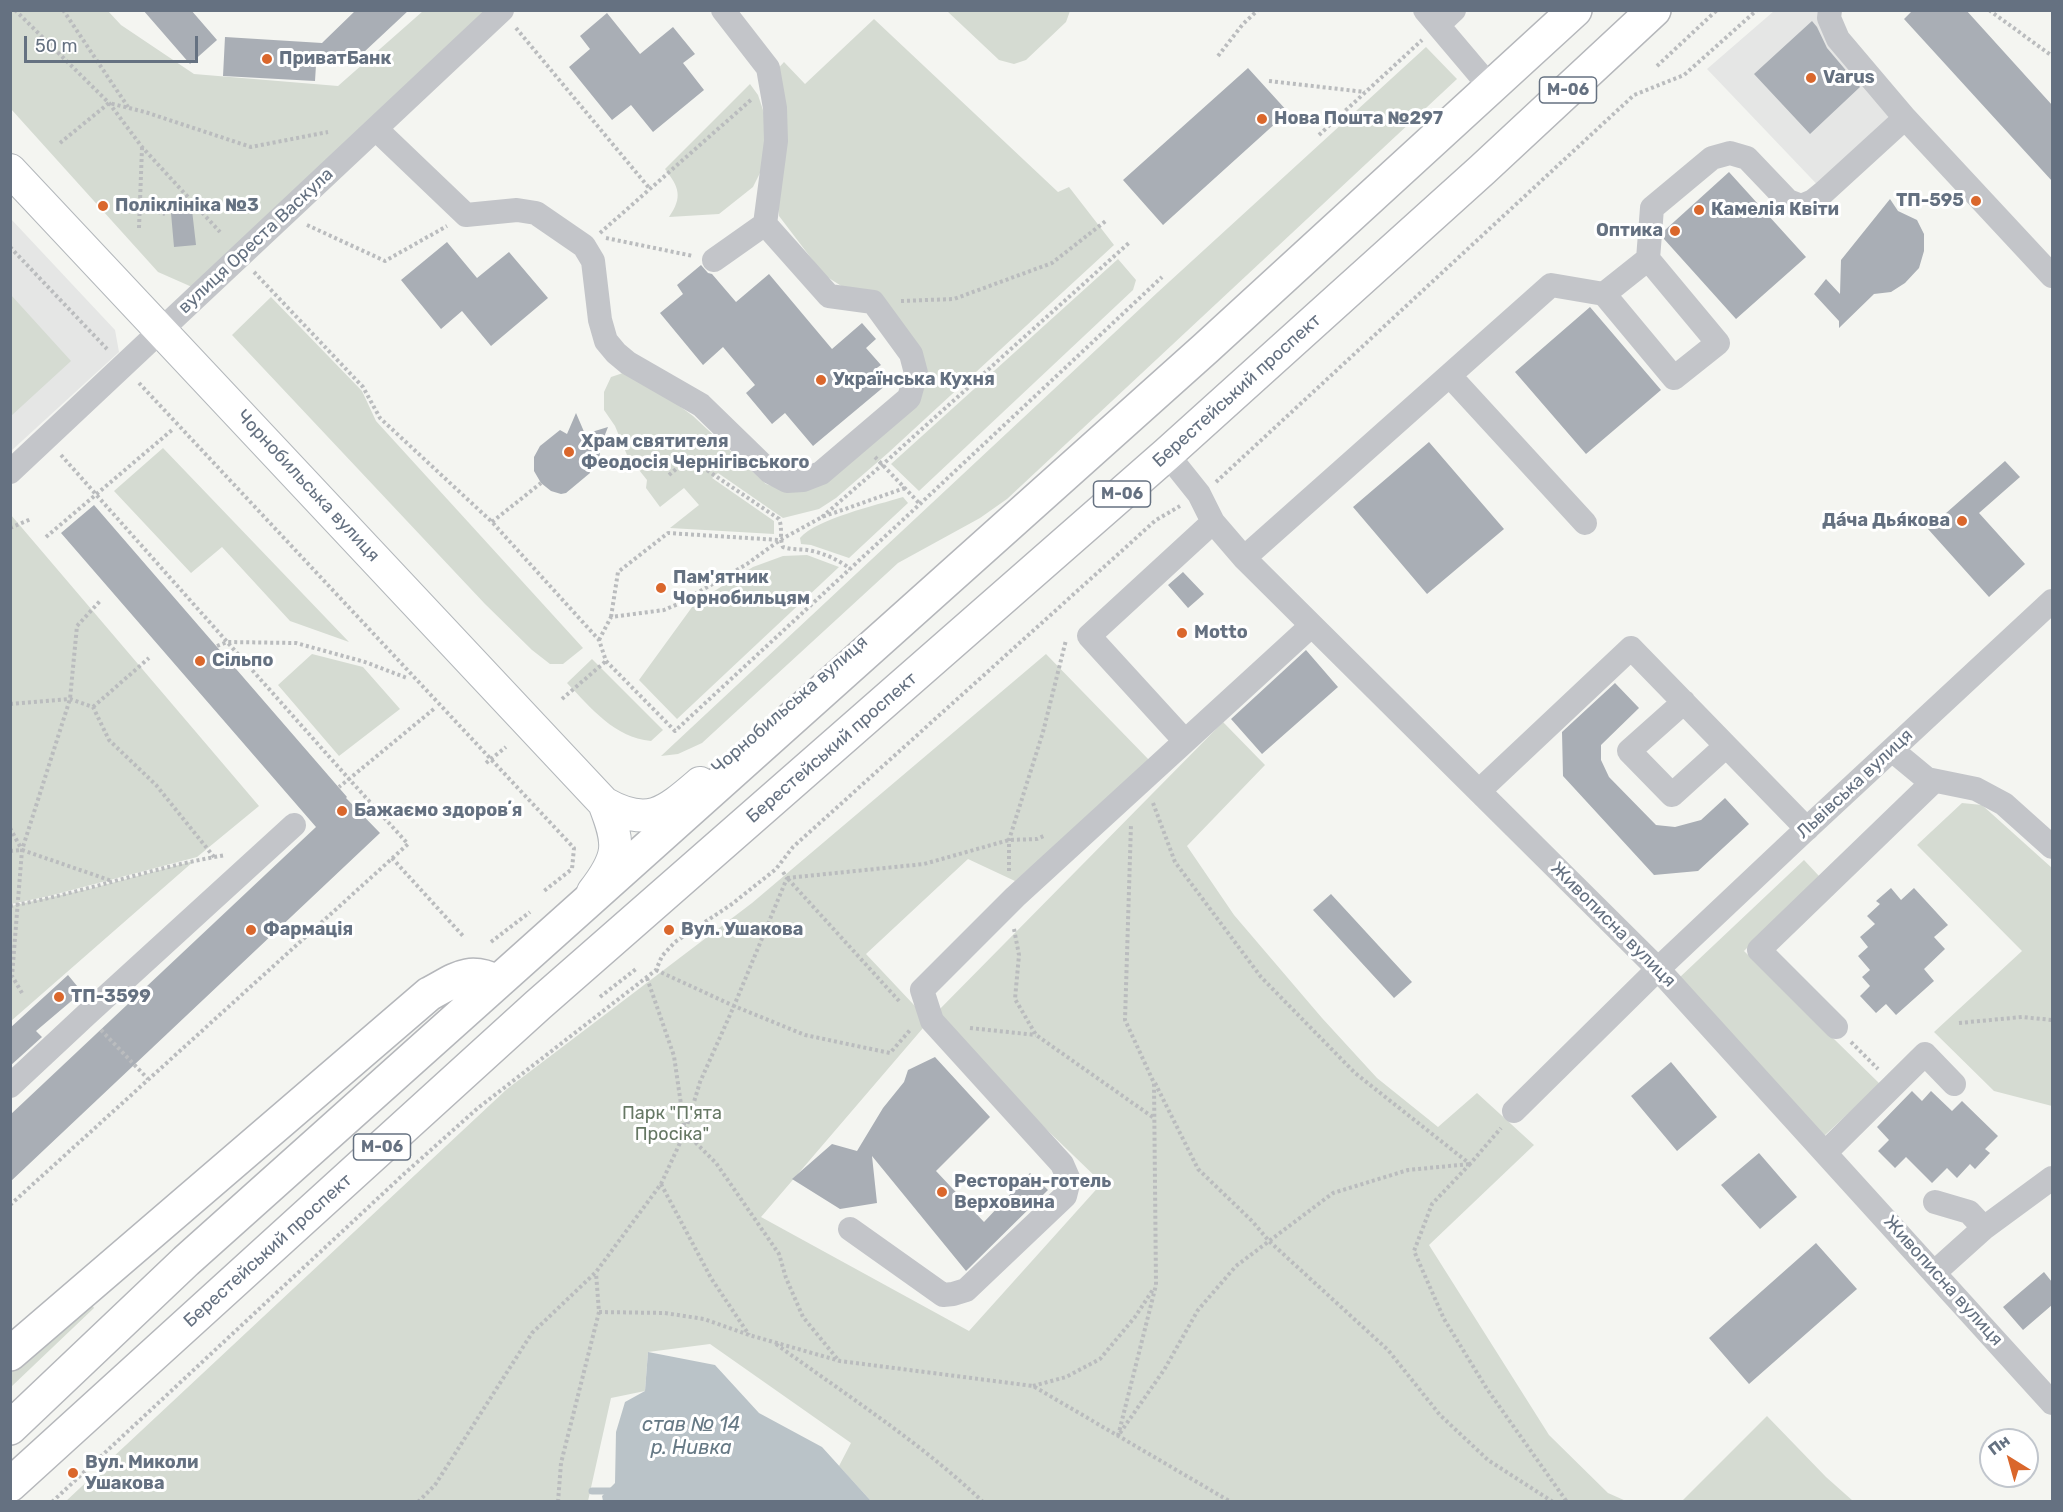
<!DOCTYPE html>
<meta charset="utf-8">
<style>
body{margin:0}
#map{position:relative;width:2063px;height:1512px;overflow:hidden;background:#f4f5f1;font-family:Rubik,sans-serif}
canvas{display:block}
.frame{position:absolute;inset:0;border:12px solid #657181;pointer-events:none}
.north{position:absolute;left:1979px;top:1428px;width:60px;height:60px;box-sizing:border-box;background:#fff;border:2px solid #c1c6cd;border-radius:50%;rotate:323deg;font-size:16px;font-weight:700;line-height:24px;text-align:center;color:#657181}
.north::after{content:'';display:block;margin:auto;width:21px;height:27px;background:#da672c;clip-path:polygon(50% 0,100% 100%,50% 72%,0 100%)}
.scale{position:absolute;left:24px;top:36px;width:174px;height:27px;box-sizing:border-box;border:3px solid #657181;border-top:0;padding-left:8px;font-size:18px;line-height:21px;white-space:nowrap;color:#657181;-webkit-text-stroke:4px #fff;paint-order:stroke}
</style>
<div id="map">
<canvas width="2063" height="1512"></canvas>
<div class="frame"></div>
<div class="north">Пн</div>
<div class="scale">50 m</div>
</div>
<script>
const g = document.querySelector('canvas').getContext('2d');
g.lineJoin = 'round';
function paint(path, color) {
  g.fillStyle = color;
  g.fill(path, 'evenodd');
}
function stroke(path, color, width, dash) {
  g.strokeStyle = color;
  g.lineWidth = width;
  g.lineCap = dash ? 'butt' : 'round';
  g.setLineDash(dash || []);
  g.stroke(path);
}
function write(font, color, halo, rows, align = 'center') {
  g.font = font + ' Rubik,sans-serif';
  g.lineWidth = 6;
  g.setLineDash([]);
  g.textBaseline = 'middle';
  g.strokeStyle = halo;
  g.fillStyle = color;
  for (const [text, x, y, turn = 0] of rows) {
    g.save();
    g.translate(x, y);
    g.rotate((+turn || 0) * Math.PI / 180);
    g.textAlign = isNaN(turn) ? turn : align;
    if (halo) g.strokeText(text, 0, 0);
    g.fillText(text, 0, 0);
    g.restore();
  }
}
paint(new Path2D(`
 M1774,11H1819L1915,120L1829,197L1707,69Z
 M11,219L115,330L119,352L11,451Z`), '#e5e6e5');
paint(new Path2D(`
 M10,11H108L121,25L194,74L338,86L423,11H490L192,287L158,272L11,109Z
 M947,11H1070L1066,22L1026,60L1014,64L999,60Z
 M874,19L1058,192L1069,187L1114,245L888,453L836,498L819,509L783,518L718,473L712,478L774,521V534L670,528L699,505L684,488L660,507L646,488L647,480L627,455L615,426L604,410V392L611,377L623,373L670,399L693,416L766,484L785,490L923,373L843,287L824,275L779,216L773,74L784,62L805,84Z
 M1426,47L1457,79L1007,499L980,518L898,563L702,743L678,754L661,756L1158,292Z
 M750,84L758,95L764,113L766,139L763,167L753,187L719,214L669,217C683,197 679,187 665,169Z
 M1118,259L1136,280L1133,290L919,491L891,464Z
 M11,295L71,361L11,416Z
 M271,297L362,391L376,421L583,648L563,664H550L532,650L485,604L232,335Z
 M163,448L349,642L290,621L222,547L191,573L114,491Z
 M903,497L908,503L849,558L811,545L801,544L800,538C816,519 877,505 903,497Z
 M11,515L259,806L197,857L49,896L11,904Z
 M807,555L839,567L677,719L639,680L695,603L753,567L783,556Z
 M312,654L363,667L400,709L339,756L278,685Z
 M1046,654L1151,762L1015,881L968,859L866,954L929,1021L761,1217L969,1331L1102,1183L931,1018L1223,722L1265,765L1187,846L1234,915L1322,1018L1377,1078L1438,1127L1477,1093L1534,1145L1429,1245L1549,1435L1608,1493L1626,1501H871L839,1466L851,1443L710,1344L648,1352L645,1391L611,1398L588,1501L65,1502L507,1089L752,903Z
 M592,659L663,730L651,741C614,737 592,709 567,683Z
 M1962,803L1982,805L2052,868V1106L1994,1091L1934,1032L2022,951L1917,845Z
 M1804,860L1819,876L1744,951L1880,1084L1824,1136L1679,978Z
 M194,861L11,1021V906L89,889Z
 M91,1303L94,1308L11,1387V1373Z
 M1767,1416L1826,1477L1853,1501H1682Z`), '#d5dbd2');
paint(new Path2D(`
 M648,1352L715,1365L759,1413L822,1447L871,1501H603L602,1496L615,1483L616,1432L625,1402L645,1391Z`), '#bac3c8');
stroke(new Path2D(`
 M592,1491H614`), '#bac3c8', 7);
paint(new Path2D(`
 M143,10H191L217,40L190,64Z
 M356,10H409L348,67L339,58L316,65L315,81L223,76L225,37L322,43Z
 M1913,10H1966L2052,105V181L1904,19Z
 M607,13L640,54L673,27L695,54L683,63L704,90L653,132L631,105L612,120L569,67L590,49L580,36Z
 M1812,21L1817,27L1827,48L1860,87L1810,134L1754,74Z
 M1248,68L1288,112L1163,225L1123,180Z
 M1729,172L1806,257L1736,319L1664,239L1665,230Z
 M1890,199L1898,211L1917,220L1924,234V251L1919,268L1905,283L1891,292L1874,294L1839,328V321L1814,294L1826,279L1840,294L1841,260Z
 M192,210L196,245L174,247L171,213Z
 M447,242L477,278L509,252L548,298L491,346L462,311L441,329L401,280Z
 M701,265L708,273L712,274L736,302L769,274L832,349L862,323L876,339L866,348L881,365L874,370L886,385L813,446L785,413L772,424L746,393L755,385L723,347L703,365L660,313L683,294L677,285Z
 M1590,307L1661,390L1586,454L1515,372Z
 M576,413L585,434L608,427L601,445L599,460L588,468L590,473L566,493L561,494L551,491L541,483L534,471V457L540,446L560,430L567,434Z
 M1429,442L1504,529L1427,594L1353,507Z
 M2005,461L2020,477L1979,513L2025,564L1989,597L1928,529Z
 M94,505L347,797L346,798L380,833L10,1182V1115L316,827L61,533Z
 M1183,572L1204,594L1188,608L1168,585Z
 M1306,650L1338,687L1262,754L1231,719Z
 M1615,683L1639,708L1601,745V760L1609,777L1656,825L1675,827L1701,820L1725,798L1749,824L1698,871L1654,875L1563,776L1562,732Z
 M1891,888L1901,900L1914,888L1948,925L1934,937L1945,949L1924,969L1934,981L1896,1015L1886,1004L1876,1013L1860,996L1870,986L1862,977L1870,970L1858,956L1868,947L1860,937L1875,924L1867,916L1880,904L1876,901Z
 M1331,894L1412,982L1394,998L1313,910Z
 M68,975L82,992L36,1031L42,1037L10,1066V1028Z
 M935,1057L990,1117L936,1171L984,1222L1030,1173L1048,1190L966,1271L872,1156L877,1203L840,1209L792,1179L832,1144L857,1151L883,1108L904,1082L908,1070Z
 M1671,1062L1717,1117L1677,1151L1631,1096Z
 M1912,1091L1922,1101L1931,1091L1952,1111L1962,1101L1998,1136L1985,1149L1990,1153L1975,1169L1970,1164L1957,1178L1947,1168L1932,1183L1906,1157L1895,1168L1878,1151L1889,1140L1877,1127Z
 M1759,1153L1797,1197L1760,1229L1721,1185Z
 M1816,1243L1857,1289L1749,1384L1709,1338Z
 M2044,1272L2052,1282V1305L2023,1330L2003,1307Z`), '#a9aeb5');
const major = new Path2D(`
 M10,170L604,803C648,828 665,813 700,783
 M593,892C621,856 620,844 604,803`);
const highway = new Path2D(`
 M10,1354L429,994C456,980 468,967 497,982
 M10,1428L186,1261L1206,348L1575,10
 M10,1485L538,1005L1167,454L1482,170L1654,10`);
stroke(major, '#b3b7bb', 34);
stroke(highway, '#b5b7bb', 36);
stroke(new Path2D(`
 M15,10L109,103L142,147L220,232
 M63,10L128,107
 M1989,10L2052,56
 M516,28L650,189
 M1218,56L1243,24L1258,10
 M1657,66L1717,10
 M1269,81L1365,92
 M1319,135L1422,40
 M60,143L109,103L145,112L251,147L328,132
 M140,207L165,214
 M307,225L385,261L447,226
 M139,228L142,148
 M600,233L752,99
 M606,238L693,256
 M10,247L107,349
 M254,272L363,387L380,418L492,522L599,640L606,661L675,731L920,504L1162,277
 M901,301L954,299L1052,263L1107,220
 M139,383L574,848L572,869L544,891
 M61,455L349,779L339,787
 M875,457L920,504
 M669,475L689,458L779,519C783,529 779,538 783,547C792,550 799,549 807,550C821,552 840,560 850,569
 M1216,482L1634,95L1684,75L1757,10
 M822,517L882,465L1130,242
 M492,522L541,483
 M10,528L31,519
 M46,537L172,430
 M611,617L618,572L668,533L779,540
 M599,640L611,617L664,610L678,604L747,564L780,540L822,517L905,488
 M217,646L227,642L296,643L365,662L407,678
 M562,699L606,661
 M10,704L70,699L93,707L109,740L156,785L214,857
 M93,707L149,658
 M486,763L506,747
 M1153,803L1175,862L1261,977L1355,1073L1470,1164L1501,1128
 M10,828L22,850
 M10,851L22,850L112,881
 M392,858L463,936
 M1009,871V840L1043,732L1066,640
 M783,872L787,878L734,1006L805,1035L890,1053L911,1029
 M787,878L924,864L1009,840L1037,839L1046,835
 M788,879L900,1002
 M10,906C83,893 153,867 226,855
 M1014,929L1019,955L1015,999L1036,1035L1154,1118
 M491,942L530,912
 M647,978L674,1056L685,1132L716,1163L779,1254L786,1278L803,1317L839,1361
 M22,993L12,976L22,850L70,699L77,626L100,601
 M600,997L636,969
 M1959,1023L2022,1017L2052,1020
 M970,1028L1036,1035
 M101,1030L148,1079
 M1851,1042L1878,1069
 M1155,1083L1198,1169L1252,1221L1269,1241L1388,1350L1440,1415L1488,1460L1553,1502
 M1470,1164L1432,1204L1414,1251L1444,1319L1487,1389L1567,1502
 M661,1184L711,1278L749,1335
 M10,1205L408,844L349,779L435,708
 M599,1312L665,1313L704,1319L749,1335L840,1361L1033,1386L1231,1502
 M776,1344C846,1395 920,1442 983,1502
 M1033,1386L1066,1377L1100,1359L1135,1317L1154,1288
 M1120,1433L1164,1370L1198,1310L1236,1266L1333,1193L1408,1170L1470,1164
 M1118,1436L1156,1285L1154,1083L1125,1020L1131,824
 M52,1502L405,1173L478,1108L656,970L662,956L675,942L732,904L776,869L793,847L1156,520L1180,506
 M418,1502L435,1485L532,1333L596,1272L661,1184L685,1132L700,1082L734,1006L656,970
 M558,1502L561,1463L599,1312L596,1273`), '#babcbe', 4, [3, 3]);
stroke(new Path2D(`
 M723,10L768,68L775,108L776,141L765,224
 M1425,10L1491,88
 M1438,25L1454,10
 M1905,118L2052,276
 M376,129L466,215L517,210L536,213L584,246L593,261L600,320L606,341L616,353L628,363L701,405L770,472L787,481L803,480L821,473L909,398L916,373L911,354L873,302L829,296L765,224L714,260
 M1604,294L1648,259L1652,208L1712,158L1730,153L1747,158L1788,201L1801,206L1813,201L1824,192L1905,118L1838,39L1829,18L1830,10
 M1450,376L1585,523
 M1167,454L1199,494L1213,522L1244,558L1658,969L2052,1403
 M10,472L502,10
 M1244,558L1551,285L1604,294L1674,378L1718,343L1648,259
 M1684,702L1629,751L1672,795L1726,746
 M1185,741L1089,636L1213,522
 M1892,750L1927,779L1976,789L2004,804L2052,847
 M1479,791L1631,648L1807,829
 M1836,1027L1759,950L1934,781
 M10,1086L86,1015L294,825
 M1514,1111L1658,969L1799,836L2052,601
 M1826,1152L1925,1054L1954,1084
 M1935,1202L1969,1212L1984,1228L1935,1272
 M1984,1228L2052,1178
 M850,1229L943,1295L953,1294L966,1290L1065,1196L1069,1180L1062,1164L932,1021L922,990L1015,897L1311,626`), '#c3c5c9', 24);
stroke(major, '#fff', 32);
stroke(highway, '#fff', 33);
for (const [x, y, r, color] of [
 [267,59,6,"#da672c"],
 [1811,78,6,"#da672c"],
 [1262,119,6,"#da672c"],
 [1976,201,6,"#da672c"],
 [103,206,6,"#da672c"],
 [1699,210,6,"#da672c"],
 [1675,231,6,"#da672c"],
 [821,380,6,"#da672c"],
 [569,452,6,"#da672c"],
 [1962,521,6,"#da672c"],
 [661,588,6,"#da672c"],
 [1182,633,6,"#da672c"],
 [200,661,6,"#da672c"],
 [342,811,6,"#da672c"],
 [251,930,6,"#da672c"],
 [669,930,6,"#da672c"],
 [59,997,6,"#da672c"],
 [942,1192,6,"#da672c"],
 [73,1473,6,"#da672c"]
]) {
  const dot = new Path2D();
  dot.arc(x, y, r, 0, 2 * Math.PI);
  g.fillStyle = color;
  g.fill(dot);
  stroke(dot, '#fff', 2);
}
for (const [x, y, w] of [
 [1568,90,57],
 [1122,494,57],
 [382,1147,57]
]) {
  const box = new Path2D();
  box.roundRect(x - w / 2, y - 13, w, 26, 4.5);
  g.fillStyle = '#fff';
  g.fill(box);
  stroke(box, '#657181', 1.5);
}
write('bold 16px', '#657181', null, [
 ["М-06",1568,90],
 ["М-06",1122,494],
 ["М-06",382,1147]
]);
write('bold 18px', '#657181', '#fff', [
 ["ПриватБанк",279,59],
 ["Varus",1823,78],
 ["Нова Пошта №297",1274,119],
 ["ТП-595",1964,201,"right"],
 ["Поліклініка №3",115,206],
 ["Камелія Квіти",1711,210],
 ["Оптика",1663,231,"right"],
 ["Українська Кухня",833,380],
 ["Храм святителя",581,442],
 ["Феодосія Чернігівського",581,463],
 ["Да́ча Дья́кова",1950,521,"right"],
 ["Пам'ятник",673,578],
 ["Чорнобильцям",673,599],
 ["Motto",1194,633],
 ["Сільпо",212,661],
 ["Бажаємо здоровʼя",354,811],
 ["Фармація",263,930],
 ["Вул. Ушакова",681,930],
 ["ТП-3599",71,997],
 ["Ресторан-готель",954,1182],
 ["Верховина",954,1203],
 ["Вул. Миколи",85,1463],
 ["Ушакова",85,1484]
], 'left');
write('18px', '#657181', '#fff', [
 ["вулиця Ореста Васкула",256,241,-43],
 ["Берестейський проспект",1237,391,-42],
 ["Чорнобильська вулиця",308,486,47],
 ["Чорнобильська вулиця",790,705,-41],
 ["Берестейський проспект",832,748,-41],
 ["Львівська вулиця",1855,784,-43],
 ["Живописна вулиця",1613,925,45],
 ["Берестейський проспект",268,1251,-42],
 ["Живописна вулиця",1943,1281,48]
]);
write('18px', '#667864', '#fff', [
 ["Парк \"П'ята",672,1114],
 ["Просіка\"",672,1135]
]);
write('italic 20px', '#667985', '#fff', [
 ["став № 14",691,1425],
 ["р. Нивка",691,1448]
]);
</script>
